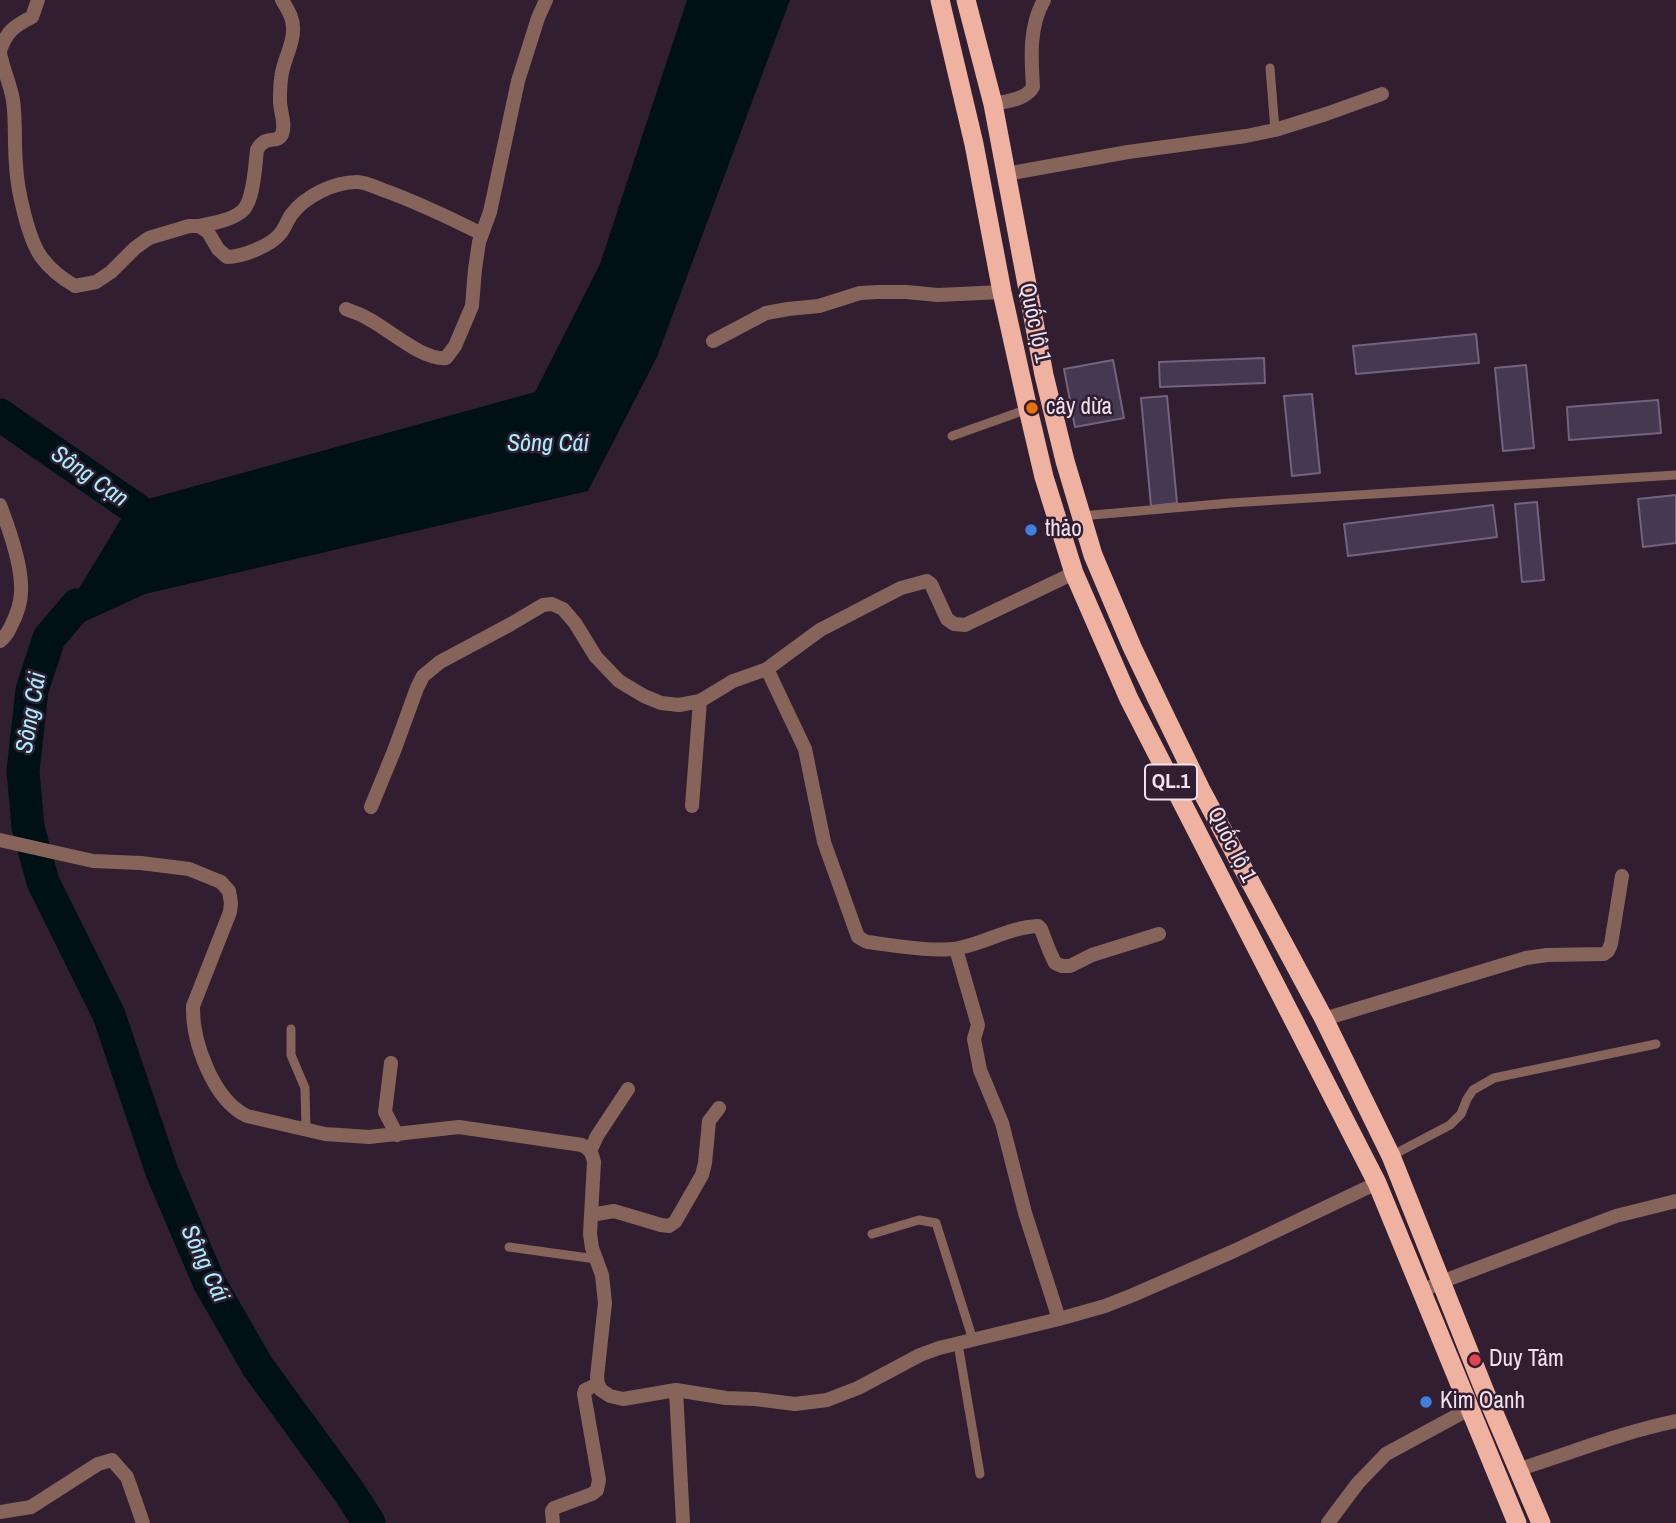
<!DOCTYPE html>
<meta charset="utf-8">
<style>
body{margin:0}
canvas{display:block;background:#321e31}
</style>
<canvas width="1676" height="1523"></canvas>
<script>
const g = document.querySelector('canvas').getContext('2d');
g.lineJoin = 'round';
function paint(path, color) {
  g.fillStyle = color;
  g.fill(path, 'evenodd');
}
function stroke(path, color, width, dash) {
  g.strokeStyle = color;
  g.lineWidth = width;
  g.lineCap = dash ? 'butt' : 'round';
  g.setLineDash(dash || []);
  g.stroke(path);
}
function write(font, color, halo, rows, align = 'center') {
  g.font = font + ' "Archivo Narrow",sans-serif';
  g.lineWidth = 5;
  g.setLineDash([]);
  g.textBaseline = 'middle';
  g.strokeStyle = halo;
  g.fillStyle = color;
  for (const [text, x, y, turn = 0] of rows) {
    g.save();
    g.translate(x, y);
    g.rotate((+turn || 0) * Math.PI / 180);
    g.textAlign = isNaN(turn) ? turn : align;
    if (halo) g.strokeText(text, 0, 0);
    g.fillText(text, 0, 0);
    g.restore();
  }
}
paint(new Path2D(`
 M687,0H790L657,357L588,491L145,594L49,638L130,504L535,392L600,264Z`), '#001115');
stroke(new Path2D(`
 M0,415L165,529
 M77,605L49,638L32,690L23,771L28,827L43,882L109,1015L162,1172L209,1282L258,1367L350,1493L369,1523`), '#001115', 33);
const building = new Path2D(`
 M1476,334L1479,363L1356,374L1353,346Z
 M1264,358L1265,383L1160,387L1159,362Z
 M1113,360L1124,418L1075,427L1064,369Z
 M1526,365L1534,448L1503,451L1495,368Z
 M1312,394L1320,473L1292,476L1284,396Z
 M1167,396L1177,503L1151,506L1141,398Z
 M1658,400L1661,433L1569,440L1567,407Z
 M1676,495V543L1643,547L1638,499Z
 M1537,502L1544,580L1522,582L1515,504Z
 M1493,505L1497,537L1348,556L1344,524Z`);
paint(building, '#463850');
stroke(building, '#73637e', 2);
stroke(new Path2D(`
 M1270,68L1275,130
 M952,436L1028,409
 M1081,516L1230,503L1676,475
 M291,1029V1055L305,1088L306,1130
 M1391,1156L1450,1125L1461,1114L1467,1099L1473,1090L1494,1078L1656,1044
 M872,1234L919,1220L936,1223L973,1340
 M509,1247L596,1259
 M958,1344L980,1474`), '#87645a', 9);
stroke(new Path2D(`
 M0,51C6,32 14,26 32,17L38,0
 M0,53C3,69 10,83 13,100C16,121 14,143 16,165C17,188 28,240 42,258C50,269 63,279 75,286L96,282L111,272L135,248L149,238L189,226H199L208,232L218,249L227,257C242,257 270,246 280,234C285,228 287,221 291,215C305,196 334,182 357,182C365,182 375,187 383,190C417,202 450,218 482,234
 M993,104C1006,101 1026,100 1033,87C1031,58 1029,26 1044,0
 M1006,174L1128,152L1246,136L1275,130L1326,114L1382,94
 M199,226C213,223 229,221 241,212C254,203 255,166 257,150C266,133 277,145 282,134C286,124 280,111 280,101C280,94 280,86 281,79C282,62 293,47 293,31C294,19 288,10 282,0
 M346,309C353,312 360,314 367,318C387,328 423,361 446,358L455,346L472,306L475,269L479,242L490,212L518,81L538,18L546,0
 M713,341L766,313L788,309L819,306L860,293L878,292H906L938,295L1002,292
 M0,505C8,526 21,564 21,586C22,600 17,615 10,628C7,634 5,637 0,641
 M767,669L805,749L824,842L858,937L867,942C892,945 935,953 959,948C985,943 1011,927 1038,926L1041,929L1049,950L1055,963L1062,966H1070L1092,955L1159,934
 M692,806L700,701
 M371,807L394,751L417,688L423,676L440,662L511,624L543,605L552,604L563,609L575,623L596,657L619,681L644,696L661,703L679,705L700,701L733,681L767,669L820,630L901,588L927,581L931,584L947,619L954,624L965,625L1074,573
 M0,840L93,861L141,863L189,869L221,882L229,891L231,903L230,912L193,1006C192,1041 213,1100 247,1116L325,1134L369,1137L459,1127L582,1145C590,1149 592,1153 594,1162L590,1234L592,1248L602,1275L605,1303L597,1377L598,1384L601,1390L610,1396L623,1399L676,1390L726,1398L755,1399L795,1404L827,1400L858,1388L920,1355L939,1348L1059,1319L1105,1306L1133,1295L1234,1251L1377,1183
 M956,949L978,1025L974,1039L980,1070L1002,1123L1025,1213L1059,1319
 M1324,1019L1526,958L1547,955L1604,954L1608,951L1611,944L1622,876
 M391,1063L385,1112L397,1135
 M590,1151L597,1136L628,1089
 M591,1215L614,1211L661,1225L669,1226L675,1222L702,1175L705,1163L709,1121L719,1108
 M1422,1291L1441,1282L1616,1216L1676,1201
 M676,1390L683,1523
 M1519,1469C1571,1453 1622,1432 1676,1421
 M0,1512L31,1507L98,1464L112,1460L127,1477L143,1523
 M553,1523L552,1511L554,1508L592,1494L597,1490L599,1480L584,1394L585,1390L598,1384
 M1328,1523L1358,1483L1386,1454L1469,1409`), '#87645a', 14);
stroke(new Path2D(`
 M940,0L974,144L1002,292L1028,409L1044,477L1074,573L1129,699L1377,1183L1517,1523
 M966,0L993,104L1044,375L1065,461L1093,555L1132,647L1167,720L1201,790L1324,1019L1391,1156L1485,1392L1541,1523`), '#f0b2a0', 19);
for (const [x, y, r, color] of [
 [1032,408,7,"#e8710a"],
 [1031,530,7,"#3f7fe0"],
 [1475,1360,7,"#e0444e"],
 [1426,1402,7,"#3f7fe0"]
]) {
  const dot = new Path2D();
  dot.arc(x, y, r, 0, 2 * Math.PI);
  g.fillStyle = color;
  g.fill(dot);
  stroke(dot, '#321e31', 2.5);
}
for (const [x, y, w] of [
 [1171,782,52]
]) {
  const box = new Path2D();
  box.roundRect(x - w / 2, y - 17.5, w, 35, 5);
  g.fillStyle = '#321e31';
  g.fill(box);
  stroke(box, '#f0e2ee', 2);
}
write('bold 21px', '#f0e2ee', null, [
 ["QL.1",1171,782]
]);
write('23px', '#f0e2ee', '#321e31', [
 ["Quốc lộ 1",1034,323,78],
 ["Quốc lộ 1",1231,845,63]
]);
write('23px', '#f0e2ee', '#321e31', [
 ["cây dừa",1046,408],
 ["thảo",1045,530],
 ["Duy Tâm",1489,1360],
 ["Kim Oanh",1440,1402]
], 'left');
write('italic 24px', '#a5f0fe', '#321e31', [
 ["Sông Cái",548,445],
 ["Sông Cạn",89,477,35],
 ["Sông Cái",32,713,-80],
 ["Sông Cái",204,1264,65]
]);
</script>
